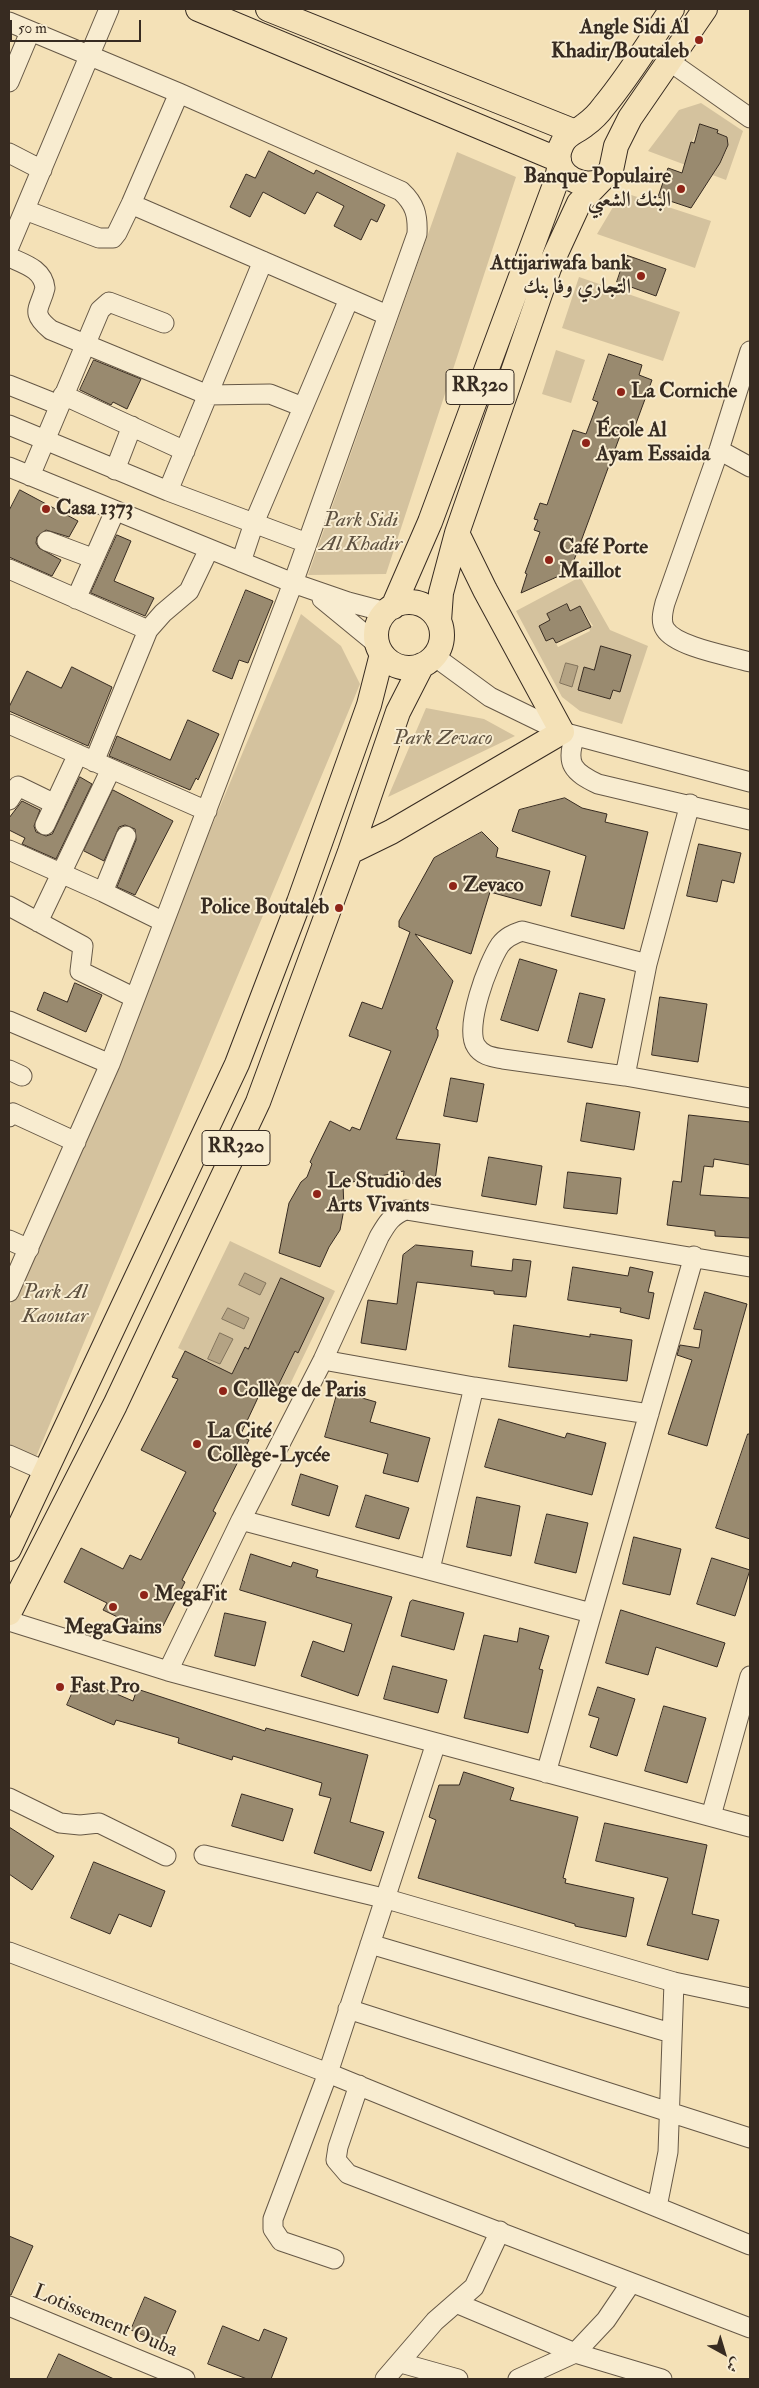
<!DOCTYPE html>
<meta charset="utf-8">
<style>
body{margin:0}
#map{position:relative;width:759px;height:2388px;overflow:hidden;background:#f4e1b7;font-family:"IM FELL Double Pica",Amiri,serif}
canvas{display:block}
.frame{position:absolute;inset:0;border:10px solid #372b21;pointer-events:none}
.north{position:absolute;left:699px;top:2328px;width:50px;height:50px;-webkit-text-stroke:4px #f8ecd0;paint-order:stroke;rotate:141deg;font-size:14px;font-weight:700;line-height:20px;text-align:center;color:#372b21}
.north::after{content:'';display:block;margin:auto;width:18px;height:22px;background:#372b21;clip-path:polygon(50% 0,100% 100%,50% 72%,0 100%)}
.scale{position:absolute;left:10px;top:20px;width:131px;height:22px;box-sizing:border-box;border:2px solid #372b21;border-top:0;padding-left:6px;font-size:15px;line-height:18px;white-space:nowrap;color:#372b21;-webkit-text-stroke:4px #f8ecd0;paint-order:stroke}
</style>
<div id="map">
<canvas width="759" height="2388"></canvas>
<div class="frame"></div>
<div class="north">ش</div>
<div class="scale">50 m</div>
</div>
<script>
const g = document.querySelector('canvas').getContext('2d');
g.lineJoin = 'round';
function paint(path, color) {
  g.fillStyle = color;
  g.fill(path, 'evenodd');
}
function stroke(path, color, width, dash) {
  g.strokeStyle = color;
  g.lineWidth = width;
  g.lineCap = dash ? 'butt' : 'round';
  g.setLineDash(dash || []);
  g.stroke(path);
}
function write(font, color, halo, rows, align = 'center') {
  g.font = font + ' "IM FELL Double Pica",Amiri,serif';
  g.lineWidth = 4;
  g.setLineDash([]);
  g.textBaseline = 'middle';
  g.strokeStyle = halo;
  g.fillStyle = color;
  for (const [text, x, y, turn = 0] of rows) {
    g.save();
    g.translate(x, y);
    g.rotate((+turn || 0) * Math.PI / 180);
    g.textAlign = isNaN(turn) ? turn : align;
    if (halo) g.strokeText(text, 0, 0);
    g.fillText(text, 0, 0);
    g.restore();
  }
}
paint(new Path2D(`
 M701,103L743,131L726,180L648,151L679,110ZM700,124L718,130L717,133L728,137L727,149L720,164L687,154Z
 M457,152L516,177L386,574L308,575Z
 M622,192L711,221L695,268L597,234Z
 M579,277L680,312L663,361L562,328Z
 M556,350L585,360L571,403L542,394Z
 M580,577L610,630L648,646L622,724L580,711L562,697L516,611ZM566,604L570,611L580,606L593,626L589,628L590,631L558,647L553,638L546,641L539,626L550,620L547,614ZM608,649L631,655L620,692L613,690L610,699L578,689L584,667L594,670Z
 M301,614L341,646L360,684L36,1457L9,1444V1308Z
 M426,708L484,719L515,736L388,797Z
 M230,1241L335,1291L283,1399L274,1394L287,1368L245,1348L232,1374L178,1348ZM281,1278L298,1352L256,1333Z`), '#d4c29e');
const water = new Path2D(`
 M566,663L578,666L572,687L560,683Z
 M245,1273L266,1283L260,1295L239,1285Z
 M228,1308L249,1318L244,1329L222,1319Z
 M220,1333L233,1339L220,1364L208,1359Z`);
paint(water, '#b4a384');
stroke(water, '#82735c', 1);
const building = new Path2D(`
 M700,124L718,130L717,133L727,137L728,145L720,163L691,208L658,197L668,168L682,173L691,142L694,143Z
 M269,151L314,174L316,170L385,205L377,222L371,219L361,240L334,226L344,206L317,192L305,214L263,192L250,217L230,207L246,174L255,178Z
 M626,255L666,269L656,296L617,282Z
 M609,354L642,365L639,375L652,380L634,429L624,425L570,571L521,593L527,574L525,573L540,532L534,530L538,520L534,519L540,503L547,505L573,430L586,434L598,402L593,400Z
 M94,360L141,379L127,409L113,402L111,405L80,390Z
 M20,490L78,521L69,537L46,530L37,537L36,543L39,548L61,560L52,576L9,557V511Z
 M117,535L131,541L114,581L154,598L145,616L91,593Z
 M246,590L273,601L248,663L239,660L232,679L213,671Z
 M567,604L570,611L580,606L591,627L556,643L553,638L546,641L539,626L550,620L547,614Z
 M601,646L631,655L620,692L613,690L610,699L578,690L584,667L594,670Z
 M72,667L112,687L88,746L9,711V707L27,671L61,688Z
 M188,720L219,734L198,780L196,778L190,790L109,756L117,736L170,760Z
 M80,777L92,784L56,859L22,844L25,838L9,830V818L22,801L40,810L34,826L36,832L46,836L52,834Z
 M113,790L173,821L135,895L117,887L136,840L135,829L125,825L119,827L104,861L84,851Z
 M565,798L582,808L607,814L605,822L648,832L624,929L571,916L586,856L512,831L519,810Z
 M482,832L498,848L496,857L550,871L541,906L490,892L471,954L415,934L453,981L436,1029L438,1030V1036L396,1139L440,1144L434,1188L403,1181L404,1171L343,1184L344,1209L340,1230L329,1247L320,1267L279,1253L289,1203L301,1182L307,1177L312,1164L310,1162L330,1121L350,1131L352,1127L360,1130L391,1051L349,1036L362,1002L382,1009L410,932L399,927V921L434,858Z
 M699,844L741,853L734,883L722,880L717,902L687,896Z
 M520,959L557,970L538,1031L501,1020Z
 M75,983L102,995L86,1032L37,1010L44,992L67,1002Z
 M580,993L605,999L592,1048L568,1042Z
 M660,997L707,1004L698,1062L652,1055Z
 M451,1078L484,1084L477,1122L444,1116Z
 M587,1103L640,1112L634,1150L581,1141Z
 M689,1115L750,1122V1165L714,1159L713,1167L704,1166L700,1195L750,1198V1238L715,1236V1231L667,1225L673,1181L681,1182Z
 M489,1157L542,1166L536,1205L482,1196Z
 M568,1172L621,1178L617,1214L564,1208Z
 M416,1245L473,1251L471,1266L512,1271L513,1259L531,1261L526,1297L494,1294V1291L417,1282L406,1350L361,1343L368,1300L397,1304L403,1255Z
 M573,1267L628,1276L630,1267L653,1272L648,1292L654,1293L649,1319L620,1312L621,1308L568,1300Z
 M281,1278L324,1298L298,1353L295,1351L274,1394L262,1389L240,1436L249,1440L213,1511L216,1513L182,1580L185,1582L163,1626L161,1625L159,1631L153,1628L151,1633L103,1610L107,1603L64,1582L81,1548L123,1569L130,1555L141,1560L186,1472L141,1450L178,1379L172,1377L185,1351L232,1374L245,1347L248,1349Z
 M705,1292L747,1304L707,1446L668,1434L692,1360L677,1355L680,1345L699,1348L702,1330L694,1329Z
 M514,1325L590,1337V1334L632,1340L627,1381L509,1367Z
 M338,1391L376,1402L370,1422L430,1438L418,1482L383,1473L388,1454L325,1437Z
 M499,1419L565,1438L567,1433L606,1443L592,1495L485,1467Z
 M748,1434H750V1539L716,1528Z
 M301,1474L338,1486L329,1516L292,1505Z
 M366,1495L409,1508L399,1539L356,1527Z
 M477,1497L520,1506L511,1556L467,1547Z
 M547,1514L588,1523L576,1573L535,1563Z
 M634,1537L681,1549L670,1595L623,1584Z
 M251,1554L291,1567L293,1562L318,1570L316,1577L392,1597L358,1696L301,1676L313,1641L344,1652L352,1624L240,1590Z
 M712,1558L750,1570L735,1616L697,1604Z
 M413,1600L464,1613L454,1650L401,1636L410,1602Z
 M621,1610L725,1643L717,1667L656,1647L648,1675L606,1663Z
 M225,1613L266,1622L255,1666L215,1656Z
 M520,1628L549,1636L539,1669L543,1670L528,1733L464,1718L484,1635L517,1642Z
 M393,1666L447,1680L438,1713L384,1699Z
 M79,1678L133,1701L137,1689L265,1731L266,1728L368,1755L350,1822L384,1832L371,1871L314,1853L331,1798L319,1795L322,1783L233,1756L232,1760L178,1743L179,1738L116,1720L114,1725L67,1705Z
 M598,1687L635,1699L617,1756L590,1747L599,1718L589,1715Z
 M664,1706L706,1718L687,1783L645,1771Z
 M464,1772L514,1788L510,1800L578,1817L563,1878L566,1879L565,1883L634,1898L626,1937L575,1926V1924L418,1878L436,1820L429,1817L439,1785H459Z
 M242,1794L293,1809L283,1841L232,1826Z
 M605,1823L707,1845L692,1914L719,1920L708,1960L647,1945L668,1878L596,1861Z
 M9,1827L54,1856L32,1890L9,1874Z
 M94,1862L165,1891L151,1927L119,1914L110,1934L71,1918Z
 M9,2236L33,2246L11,2295H9Z
 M145,2297L176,2311L162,2343L131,2330Z
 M223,2326L259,2341L264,2329L287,2338L271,2379H247L208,2364Z
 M59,2354L114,2379H47Z`);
paint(building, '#998a6f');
stroke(building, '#372b21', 1);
const minor = new Path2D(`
 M9,22L179,93L401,191C415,204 418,215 417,234L293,583L110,1064L9,1292
 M669,61L750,118
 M9,82L30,32
 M9,153L42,170
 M131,204L387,315
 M25,210L99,238H113L117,233L131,204L179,93
 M9,247L109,9
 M9,257C24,264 43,269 45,288C40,309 29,312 51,330L208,395L270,394L303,407
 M750,351L719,450L665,603C663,611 660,621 665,629C676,647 730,656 750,662
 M9,385L59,405
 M63,395L185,451
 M9,425L168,491L307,543
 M719,450L750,467
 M9,467L293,583L348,602L386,612
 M115,470L132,426
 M30,476L100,310L109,302L164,323
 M168,491L263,261
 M47,541L92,558
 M241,562L254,523L349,299
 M9,569L148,630
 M76,599L115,511
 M322,599L378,645
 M434,656L490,697L562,732L750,782
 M9,724L207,811
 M575,736C565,764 573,772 598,784L750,820
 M94,762L148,630L163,613L189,591L209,549
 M9,800L18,786L55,804
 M45,825L78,754
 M9,850L103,892L164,922
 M103,892L126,836
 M9,906L83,946L80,971L135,998
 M38,922L111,769
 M647,964L522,931C513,934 506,937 500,945C488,963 464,1027 476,1046C482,1056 493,1057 503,1059L625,1076L750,1098
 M9,1021L110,1064
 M9,1070L22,1076
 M625,1076L647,964L690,804
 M9,1117L13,1113L76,1142
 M9,1240L29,1249
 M323,1360L474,1387L649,1414
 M9,1455L45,1471
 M241,1520L591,1613
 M430,1569L474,1387
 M9,1621L168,1671L750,1827
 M168,1671L241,1520L323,1360L379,1237C386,1225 391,1215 406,1210L750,1267
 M546,1773L694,1256
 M9,1798L60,1823L80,1825L99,1823L166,1856
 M711,1816L750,1676
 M204,1855L387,1899L674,1982L750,1998
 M370,1944L671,2033
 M9,1952L328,2073L750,2245
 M348,2009L750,2138
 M359,2085L338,2147L336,2160L348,2174L750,2328
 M657,2207L668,2152L674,1982
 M334,2259L281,2241L273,2229V2219L328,2073L436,1743
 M456,2303L575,2353L662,2379
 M9,2306L185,2379
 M401,2363L458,2379
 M385,2379L435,2321L474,2287L500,2231
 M518,2379L575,2353L606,2320L631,2283`);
const major = new Path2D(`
 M198,9L559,160
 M268,9L573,131
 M598,182C575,189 549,169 562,144C567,133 577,132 585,125C592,120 599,113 604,106C629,76 650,41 672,9
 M376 635a33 33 0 1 1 66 0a33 33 0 1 1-66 0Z
 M393,607L430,522L556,182L560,165
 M439,621L441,593L457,533L549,268L579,203L611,170L616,146L630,118L705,9
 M350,852L391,832L562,732L485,590L457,533
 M9,1549L237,1064L299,902L369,705L382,654
 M9,1613L115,1405L258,1102L350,852L398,712L422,665`);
stroke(minor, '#665846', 21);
stroke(major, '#372b21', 26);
stroke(minor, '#f8ecd0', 19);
stroke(major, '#f4e1b7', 24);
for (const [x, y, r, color] of [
 [699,40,5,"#8f2418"],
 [681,189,5,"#8f2418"],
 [641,276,5,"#8f2418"],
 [621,392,5,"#8f2418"],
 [586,443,5,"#8f2418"],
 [46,509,5,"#8f2418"],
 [549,560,5,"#8f2418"],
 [453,886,5,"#8f2418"],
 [339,908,5,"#8f2418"],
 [317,1194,5,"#8f2418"],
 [223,1391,5,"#8f2418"],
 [197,1444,5,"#8f2418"],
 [144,1595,5,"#8f2418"],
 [113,1607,5,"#8f2418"],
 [60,1687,5,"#8f2418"]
]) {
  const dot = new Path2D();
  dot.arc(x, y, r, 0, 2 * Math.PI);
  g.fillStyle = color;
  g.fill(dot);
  stroke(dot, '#f8ecd0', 2);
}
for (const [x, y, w] of [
 [480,387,68],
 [236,1148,68]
]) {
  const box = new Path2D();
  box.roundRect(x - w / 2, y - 17.5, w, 35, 4);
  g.fillStyle = '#f8ecd0';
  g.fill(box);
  stroke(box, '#372b21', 1);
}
write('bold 20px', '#372b21', null, [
 ["RR320",480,387],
 ["RR320",236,1148]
]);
write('bold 21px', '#372b21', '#f8ecd0', [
 ["Angle Sidi Al",689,28,"right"],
 ["Khadir/Boutaleb",689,52,"right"],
 ["Banque Populaire",671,177,"right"],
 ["البنك الشعبي",671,201,"right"],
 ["Attijariwafa bank",631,264,"right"],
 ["التجاري وفا بنك",631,288,"right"],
 ["La Corniche",631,392],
 ["École Al",596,431],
 ["Ayam Essaida",596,455],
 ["Casa 1373",56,509],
 ["Café Porte",559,548],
 ["Maillot",559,572],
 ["Zevaco",463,886],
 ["Police Boutaleb",329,908,"right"],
 ["Le Studio des",327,1182],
 ["Arts Vivants",327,1206],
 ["Collège de Paris",233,1391],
 ["La Cité",207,1432],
 ["Collège-Lycée",207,1456],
 ["MegaFit",154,1595],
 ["MegaGains",113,1628,"center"],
 ["Fast Pro",70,1687]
], 'left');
write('italic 21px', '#5e5140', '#f8ecd0', [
 ["Park Sidi",361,521],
 ["Al Khadir",361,545],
 ["Park Zevaco",443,739],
 ["Park Al",55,1293],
 ["Kaoutar",55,1317]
]);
write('21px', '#372b21', '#f8ecd0', [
 ["Lotissement Ouba",105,2322,23]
]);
</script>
